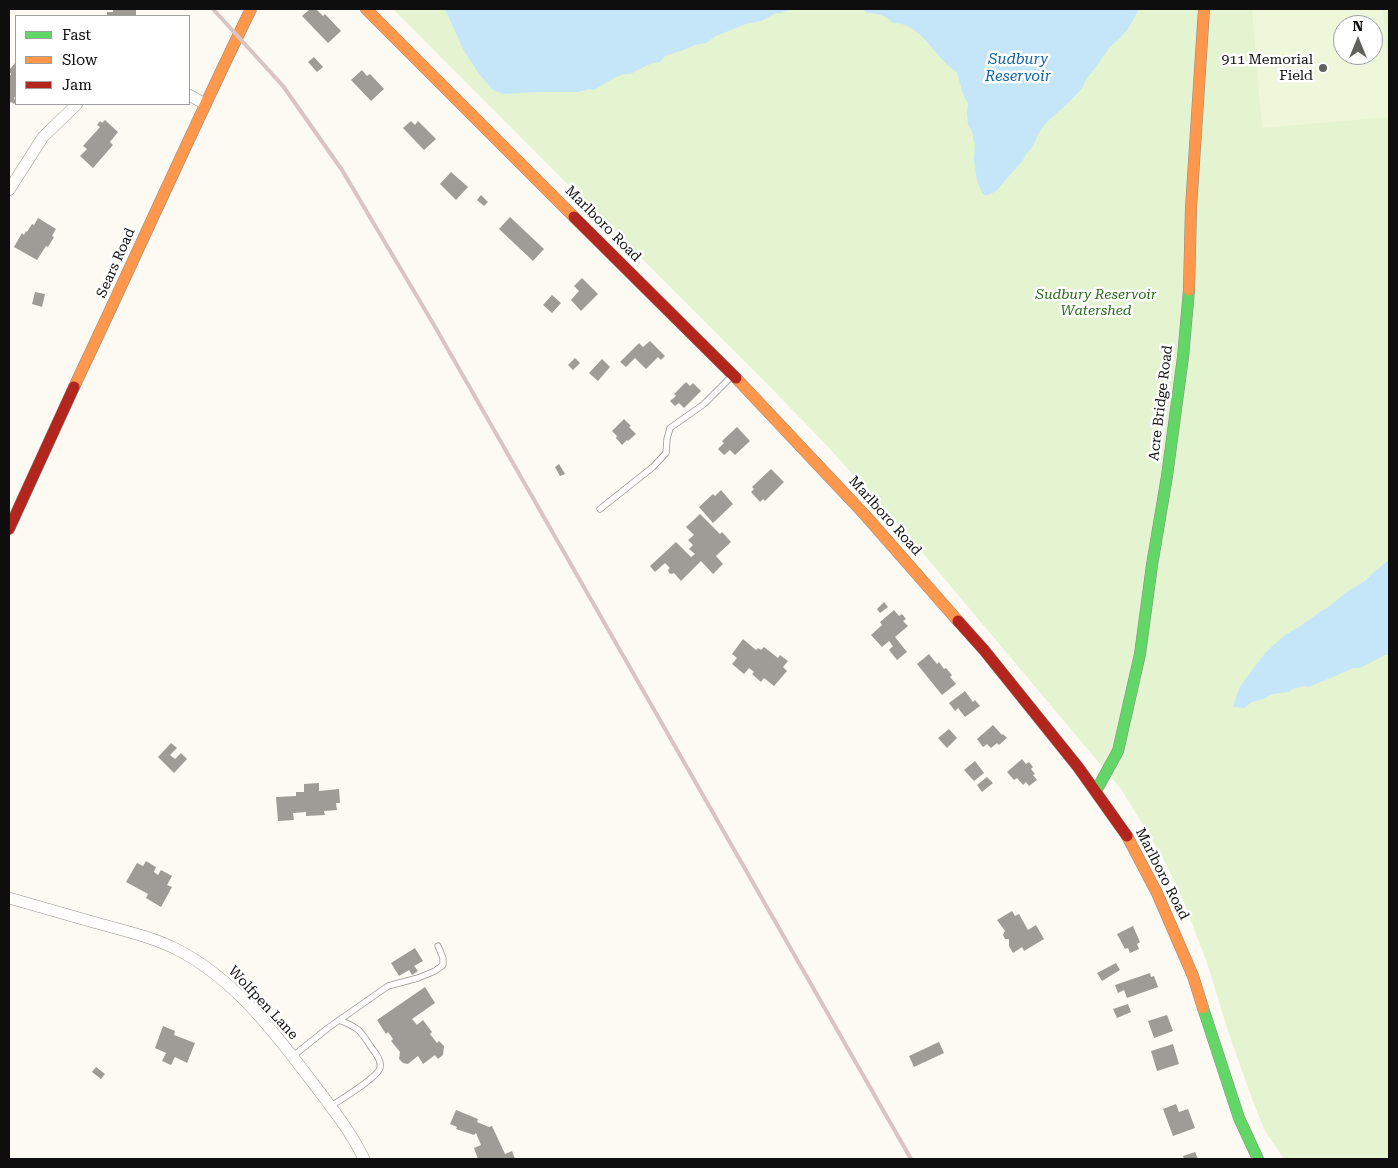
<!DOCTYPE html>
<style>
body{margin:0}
#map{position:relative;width:1398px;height:1168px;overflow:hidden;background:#fcfaf2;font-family:"Roboto Serif",serif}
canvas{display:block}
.frame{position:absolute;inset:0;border:10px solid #0e0e0e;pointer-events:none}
.legend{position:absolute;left:15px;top:15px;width:175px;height:90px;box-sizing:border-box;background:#fff;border:1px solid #9f9f9f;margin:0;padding:6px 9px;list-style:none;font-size:15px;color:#0e0e0e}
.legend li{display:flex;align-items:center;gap:10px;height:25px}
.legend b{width:25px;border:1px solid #9f9f9f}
.north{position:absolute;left:1333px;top:15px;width:50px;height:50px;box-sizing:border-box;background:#fff;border:1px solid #9f9f9f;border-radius:50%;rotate:0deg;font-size:14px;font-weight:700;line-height:20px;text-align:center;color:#0e0e0e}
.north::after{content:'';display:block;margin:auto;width:18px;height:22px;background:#61615e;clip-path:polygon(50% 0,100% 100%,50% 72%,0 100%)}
</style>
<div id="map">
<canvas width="1398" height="1168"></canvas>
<div class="frame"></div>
<ul class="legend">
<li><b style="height:6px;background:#63d668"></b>Fast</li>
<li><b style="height:6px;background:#ff974d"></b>Slow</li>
<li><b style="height:6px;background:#b3261e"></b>Jam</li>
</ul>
<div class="north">N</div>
</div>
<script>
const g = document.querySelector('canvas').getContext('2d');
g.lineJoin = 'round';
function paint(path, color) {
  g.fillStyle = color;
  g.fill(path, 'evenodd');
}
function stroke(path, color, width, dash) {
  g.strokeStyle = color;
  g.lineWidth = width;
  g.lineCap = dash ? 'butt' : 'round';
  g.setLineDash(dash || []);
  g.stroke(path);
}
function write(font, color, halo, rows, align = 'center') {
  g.font = font + ' "Roboto Serif",serif';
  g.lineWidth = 5;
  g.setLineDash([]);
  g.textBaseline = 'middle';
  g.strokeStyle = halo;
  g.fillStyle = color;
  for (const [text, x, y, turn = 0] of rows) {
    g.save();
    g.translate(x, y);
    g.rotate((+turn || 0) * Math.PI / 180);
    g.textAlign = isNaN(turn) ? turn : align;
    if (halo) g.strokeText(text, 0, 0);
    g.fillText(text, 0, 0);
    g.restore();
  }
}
paint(new Path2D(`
 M393,9H1389V1159H1284L1265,1131L1251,1096L1229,1034L1207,963L1184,902L1162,856L1121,789L917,546L830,449L777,394ZM1343,25H1373V55H1343Z`), '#e4f3d0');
paint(new Path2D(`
 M1252,9H1383L1389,80V117L1262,128ZM1343,25H1373V55H1343Z`), '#eff7da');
paint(new Path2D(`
 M445,9H790L781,13H776L761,21L746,24L716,36L706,43L695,45L686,49L665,56L660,62L650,64L630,74H624L614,78L594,90L589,89L579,92H538L503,94L493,90L479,74L463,49Z
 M863,9H1139L1128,29L1120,38L1110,47L1092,72L1087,78L1082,88L1069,102L1050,119L1041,129L1031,149L1026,154L1023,160L996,191L986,196L982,193L977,180L974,160L975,144L973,139V134L968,124L967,113L968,103C962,95 960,82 957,72C935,60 923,23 893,23C885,15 878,13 867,13Z
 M1389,560V655H1385L1360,668H1354L1309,687L1304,686L1292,689L1289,692L1273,694L1263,699L1252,702L1244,708L1233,707L1239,689L1244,681L1266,652L1285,635L1299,627L1320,612L1330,606L1345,593L1365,581L1375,571Z`), '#c5e6f8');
paint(new Path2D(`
 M113,9H136V16H107V12H113Z
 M310,9H316L323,16L325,14L341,31L328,43L302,16Z
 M314,57L323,67L317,72L308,62Z
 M16,62V86L15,88L16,89V96L14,98L16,102L14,104L11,102L9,104V77L11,74L9,72V70Z
 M362,70L367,76L370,74L384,89L371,101L351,80Z
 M105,120L118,132L110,142L113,145L93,168L80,156L87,149L83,146L100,127L97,125L100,121L102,123Z
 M411,121L415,125L418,121L436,139L424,150L403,128Z
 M451,172L468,187L456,200L440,184Z
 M481,195L488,202L484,206L477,200Z
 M510,217L544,249L533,261L499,229Z
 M38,218L56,229L52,236L54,237L48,247L46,246L37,260L14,247L22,233L24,235L26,231L27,232L32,224L34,225Z
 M582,278L598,294L581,311L571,300L579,291L574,286Z
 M35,292L45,294L42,307L32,304Z
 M552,295L561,303L552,313L543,305Z
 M650,341L665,356L661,360L658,357L646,369L635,358L626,367L620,362L639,343L643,347Z
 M575,358L580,363L573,370L568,365Z
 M602,359L610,367L598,381L589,373Z
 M686,382L690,386L693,383L701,391L684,408L679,403L675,406L670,401L676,396L674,394Z
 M624,419L631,426L629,427L636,434L628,441L627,440L622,445L616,438L617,436L612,431Z
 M737,427L750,441L735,455L730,450L724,455L718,449L724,443L722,441Z
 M559,464L565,474L560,476L555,467Z
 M771,469L784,482L765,501L763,499L760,502L751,492L754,489L752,487Z
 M721,490L733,504L713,523L699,507L713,494L715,496Z
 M700,514L720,534L722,532L731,542L716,556L723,564L713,574L701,561L681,581L674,573L671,574L669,573L668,570L670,568L665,563L655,572L650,566L676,542L691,557L695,554L689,549L693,545L688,540L694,535L686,527Z
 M884,602L888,607L880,613L877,609Z
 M894,610L899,616L902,614L906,619L903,621L908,626L895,637L907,652L897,660L889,650L893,646L889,641L882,647L871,635L882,625L880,622Z
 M743,639L756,650L758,648L761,650L764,647L778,658L780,655L788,661L783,667L787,671L774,686L764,678L761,682L752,674L754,672L749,668L744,674L732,664L737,658L732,654Z
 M929,654L937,664L939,662L944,669L946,668L952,675L950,677L956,684L942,695L917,664Z
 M965,691L973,702L975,700L980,706L965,717L958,708L955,711L949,703Z
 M993,725L1002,735L1003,734L1007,738L999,745L997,743L991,748L987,744L983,747L977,739Z
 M949,729L957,738L947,748L938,738Z
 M171,743L177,748L170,755L175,759L181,753L187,759L174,773L158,757Z
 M1022,759L1026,764L1029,762L1033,767L1031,769L1035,774L1033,775L1037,780L1029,786L1026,782L1023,785L1017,778L1014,780L1007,772Z
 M975,761L984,773L974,781L964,770Z
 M987,777L993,783L982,792L977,785Z
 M319,783V791L339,789L340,803H336L337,810L324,811L325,815L306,816V812L293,813L294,820L278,821L276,797L296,796V792H304V784Z
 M146,861L156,867L154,872L158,875L161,870L172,876L167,885L172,887L161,907L146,898L148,894L126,882L137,863L143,866Z
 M1012,911L1015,916L1019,914L1028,930L1036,925L1044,939L1024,951L1022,947L1013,953L1009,946V939H1005L1003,935L1005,931L997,920Z
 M1133,926L1140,942L1137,944L1139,949L1130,953L1128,948L1125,949L1117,934Z
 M415,948L423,961L414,966L418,971L412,975L409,970L399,976L391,963Z
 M1116,963L1120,970L1102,981L1097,973Z
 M1150,973L1151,977L1154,976L1158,987L1127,998L1124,990L1118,993L1115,985Z
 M425,987L435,1003L412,1019L417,1025L423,1020L432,1032L430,1034L437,1043L439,1041L444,1046L443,1055L438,1059L435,1055L423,1064L418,1056L408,1064L403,1063L399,1059L400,1052L391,1041L393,1039L388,1032L386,1034L377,1020Z
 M1128,1004L1131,1012L1117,1018L1113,1009Z
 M1167,1015L1173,1031L1154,1038L1148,1021Z
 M163,1026L175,1031L174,1035L195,1043L187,1063L175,1057L171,1065L162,1061L166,1053L155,1048Z
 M939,1042L944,1053L914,1067L909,1056Z
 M1173,1044L1179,1064L1157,1071L1151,1051Z
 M96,1067L105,1074L101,1079L92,1072Z
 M1176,1104L1179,1112L1188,1109L1195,1128L1173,1136L1163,1109Z
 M456,1110L478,1119L477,1122L489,1127L492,1126L505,1154L512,1151L515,1159H478L474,1148L481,1145L476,1133L474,1135L456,1129L457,1127L450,1124Z
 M1195,1152L1198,1159H1184L1183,1156Z`), '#9f9c98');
const lane = new Path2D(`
 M600,509L653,467L666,453L667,439L670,428L704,404L732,376
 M293,1056L328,1028L388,986L418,978L435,971L443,965V958L438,946
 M331,1106C340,1100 377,1078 380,1068C382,1060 375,1053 371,1047C360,1030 359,1028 339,1020`);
const street = new Path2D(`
 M189,95L205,104
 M9,190L43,137L77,104
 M9,898C37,906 65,914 93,922C121,930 150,936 176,949C234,978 275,1033 313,1083C332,1108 351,1132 364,1159`);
const fast = new Path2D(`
 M1096,791L1118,751L1140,654L1152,565L1167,476L1183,357L1189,290
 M1203,1008L1239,1118L1258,1159`);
const slow = new Path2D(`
 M366,9L574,217
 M1189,290L1191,208L1204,9
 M736,378L865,515L958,621
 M74,387C134,261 190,134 251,9
 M1127,836L1157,893L1193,976L1203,1008`);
const jam = new Path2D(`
 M574,217L736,378
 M9,529L74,387
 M958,621L984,650L1078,767L1127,836`);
stroke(lane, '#959491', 7);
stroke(street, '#959491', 12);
stroke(fast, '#8c8b87', 12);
stroke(slow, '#8c8b87', 12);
stroke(jam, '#8c8b87', 12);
stroke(lane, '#fffefd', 5.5);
stroke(street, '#fffefd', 11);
stroke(fast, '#63d668', 11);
stroke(slow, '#ff974d', 11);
stroke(jam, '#b3261e', 11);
stroke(new Path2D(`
 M213,9L283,86L342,170L434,325L911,1159`), '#d9c4c3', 4);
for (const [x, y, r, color] of [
 [1323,68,5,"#61615e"]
]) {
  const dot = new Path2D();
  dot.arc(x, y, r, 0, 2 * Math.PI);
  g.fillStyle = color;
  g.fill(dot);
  stroke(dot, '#fff', 2);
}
write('14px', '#0e0e0e', '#fff', [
 ["911 Memorial",1313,60],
 ["Field",1313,76]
], 'right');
write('14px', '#0e0e0e', '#fff', [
 ["Marlboro Road",603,224,45],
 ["Sears Road",116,263,-66],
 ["Acre Bridge Road",1161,403,-83],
 ["Marlboro Road",885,516,48],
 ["Marlboro Road",1162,874,63],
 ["Wolfpen Lane",263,1003,47]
]);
write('italic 14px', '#296c18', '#fff', [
 ["Sudbury Reservoir",1096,295],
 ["Watershed",1096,311]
]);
write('italic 15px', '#0c64ab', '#fff', [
 ["Sudbury",1018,60],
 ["Reservoir",1018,77]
]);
</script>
